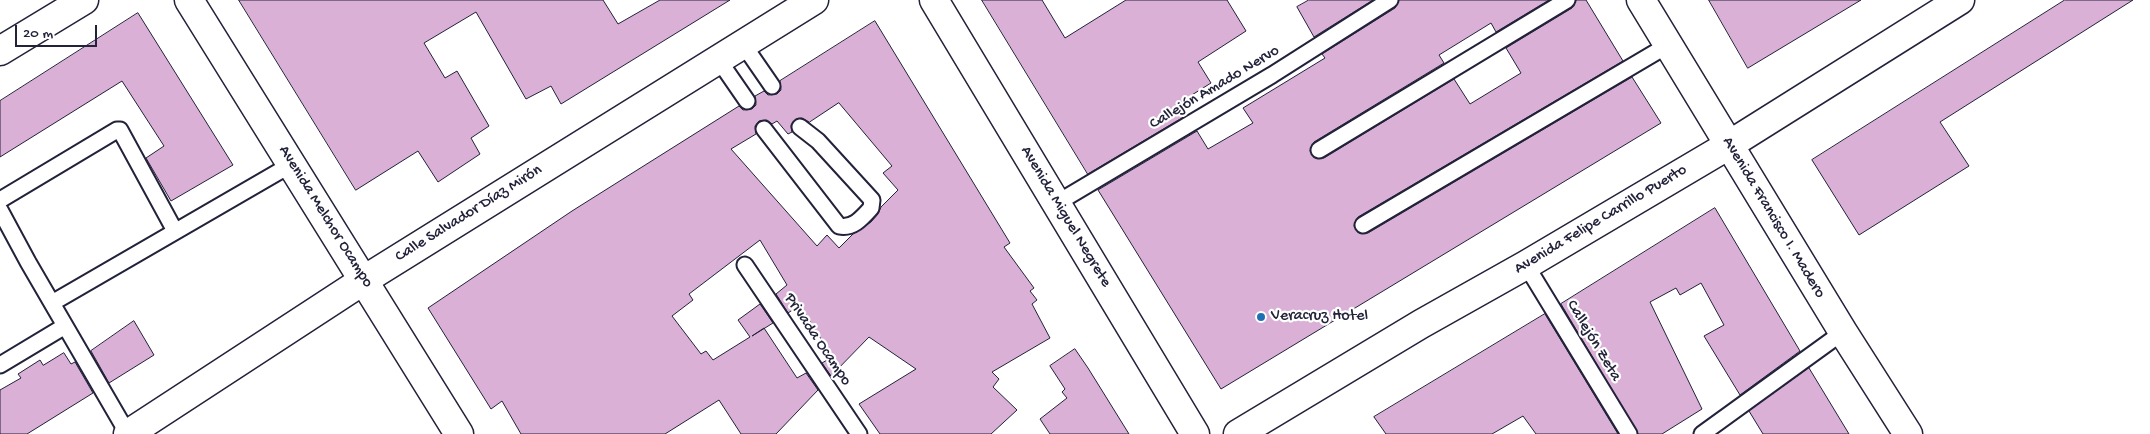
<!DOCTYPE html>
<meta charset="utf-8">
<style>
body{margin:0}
#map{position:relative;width:2150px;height:434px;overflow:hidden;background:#fff;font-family:"Gochi Hand",sans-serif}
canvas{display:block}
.scale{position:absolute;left:15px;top:25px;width:82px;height:22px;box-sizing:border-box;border:2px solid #22223b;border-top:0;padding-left:6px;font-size:15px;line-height:18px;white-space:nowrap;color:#22223b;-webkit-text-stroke:4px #fff;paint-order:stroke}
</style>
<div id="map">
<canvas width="2150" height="434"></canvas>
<div class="scale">20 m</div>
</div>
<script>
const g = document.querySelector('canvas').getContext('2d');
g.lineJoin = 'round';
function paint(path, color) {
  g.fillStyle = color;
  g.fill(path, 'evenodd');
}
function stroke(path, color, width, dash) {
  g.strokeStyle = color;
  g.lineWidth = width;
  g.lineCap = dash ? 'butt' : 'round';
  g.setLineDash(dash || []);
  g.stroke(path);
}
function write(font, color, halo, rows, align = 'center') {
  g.font = font + ' "Gochi Hand",sans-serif';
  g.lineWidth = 4.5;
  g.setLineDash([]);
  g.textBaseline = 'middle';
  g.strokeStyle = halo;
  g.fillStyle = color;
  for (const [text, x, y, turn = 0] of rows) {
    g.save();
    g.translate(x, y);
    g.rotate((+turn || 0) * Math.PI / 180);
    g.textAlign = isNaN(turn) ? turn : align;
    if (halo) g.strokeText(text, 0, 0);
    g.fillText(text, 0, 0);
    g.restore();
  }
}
const building = new Path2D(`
 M239,0H603L618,24L660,0H730L561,104L551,86L526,99L476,12L424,43L445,78L457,71L489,126L471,138L480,154L438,182L418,151L356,190Z
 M982,0H1042L1065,38L1126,0H1227L1246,31L1198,62L1211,83L1179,103L1187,115L1088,174Z
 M1309,0H1373L1314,37L1297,7Z
 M1399,0H1549L1496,32L1491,23L1439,55L1444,63L1314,142L1310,151L1315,158H1324L1454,79L1470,104L1521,73L1506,48L1572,8L1576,0H1586L1623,61L1358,217L1354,226L1359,233H1368L1632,77L1661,123L1221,389L1098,190L1197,131L1208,149L1253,123L1243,108L1325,58L1322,54L1395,8Z
 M1709,0H1861L1748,68Z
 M2065,0H2133L1940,122L1969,166L1859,235L1812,160Z
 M138,13L233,165L171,201L146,158L164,146L122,81L0,157V101Z
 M875,21L1010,243L1004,247L1034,288L1030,291L1037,300L1032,304L1050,338L992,372L999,379L993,387L1017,410L991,434H880L859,404L916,369L869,337L831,376L822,363L832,357L800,305L788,313L776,294L787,285L760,240L689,294L693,300L672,316L701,354L706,351L713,360L750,337L738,320L760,304L773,323L752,336L764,328L797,378L806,373L818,390L776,434H741L719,400L665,434H521L502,401L491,409L428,308L572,211L739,106L743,110L752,109L756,105L755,96L764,91L768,95L777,94L781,90L780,81ZM839,103L892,166L883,173L898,190L881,207L878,214L871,222L853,234L839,248L827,235L817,246L731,149L756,134L755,126L759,121L767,120L772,124L777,121L788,134L792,132L791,125L796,119L802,118L809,122Z
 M1715,208L1800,351L1740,395L1704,336L1724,325L1701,283L1680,295L1676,288L1650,302L1702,409L1662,434H1638L1561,304Z
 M1545,314L1618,434H1536L1523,416L1492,434H1386L1374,417Z
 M134,321L154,355L109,383L91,351Z
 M1075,349L1088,368L1129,434H1050L1040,419L1067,398L1062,392L1065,389L1050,366Z
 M64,353L71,364L75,362L93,393L27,434H0V390L21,378L18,374L40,360L43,365Z
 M1809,368L1849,434H1763L1749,411Z`);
paint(building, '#dab0d6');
stroke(building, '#22223b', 1);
const service = new Path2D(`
 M743,44L772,86
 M718,59L747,101
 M764,129L839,226C853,229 862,218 871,208L872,200L818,141L800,127
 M1319,150L1567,0
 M0,200L117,130H120L175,231
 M1057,203L1272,75L1390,0
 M0,210L28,262L128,434
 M1363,225L1668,45
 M745,265L859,434
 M1526,265L1629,434
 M52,303L292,164
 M0,365L65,326
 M1702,434L1843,332`);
const tertiary = new Path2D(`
 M189,0L459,434
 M0,51L84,0`);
const secondary = new Path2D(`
 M934,0L1195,434
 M128,434L364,280L814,0`);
const primary = new Path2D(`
 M1641,0L1843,332L1908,434
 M1238,434L1421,324L1526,265L1729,145L1960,0`);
stroke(service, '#22223b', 19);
stroke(tertiary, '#22223b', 31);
stroke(secondary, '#22223b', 31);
stroke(primary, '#22223b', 31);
stroke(service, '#fff', 15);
stroke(tertiary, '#fff', 28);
stroke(secondary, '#fff', 28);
stroke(primary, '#fff', 28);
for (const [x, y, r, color] of [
 [1261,317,5,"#1f6fb2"]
]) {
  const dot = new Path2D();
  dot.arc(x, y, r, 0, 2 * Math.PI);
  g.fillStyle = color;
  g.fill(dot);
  stroke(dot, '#fff', 2);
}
write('16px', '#22223b', '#fff', [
 ["Callejón Amado Nervo",1215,88,-31],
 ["Calle Salvador Díaz Mirón",469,214,-32],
 ["Avenida Melchor Ocampo",325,217,58],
 ["Avenida Miguel Negrete",1065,217,59],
 ["Avenida Francisco I. Madero",1773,218,59],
 ["Avenida Felipe Carrillo Puerto",1601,220,-31],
 ["Privada Ocampo",817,340,56],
 ["Callejón Zeta",1593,341,59]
]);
write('16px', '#22223b', '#fff', [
 ["Veracruz Hotel",1271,317]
], 'left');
</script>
